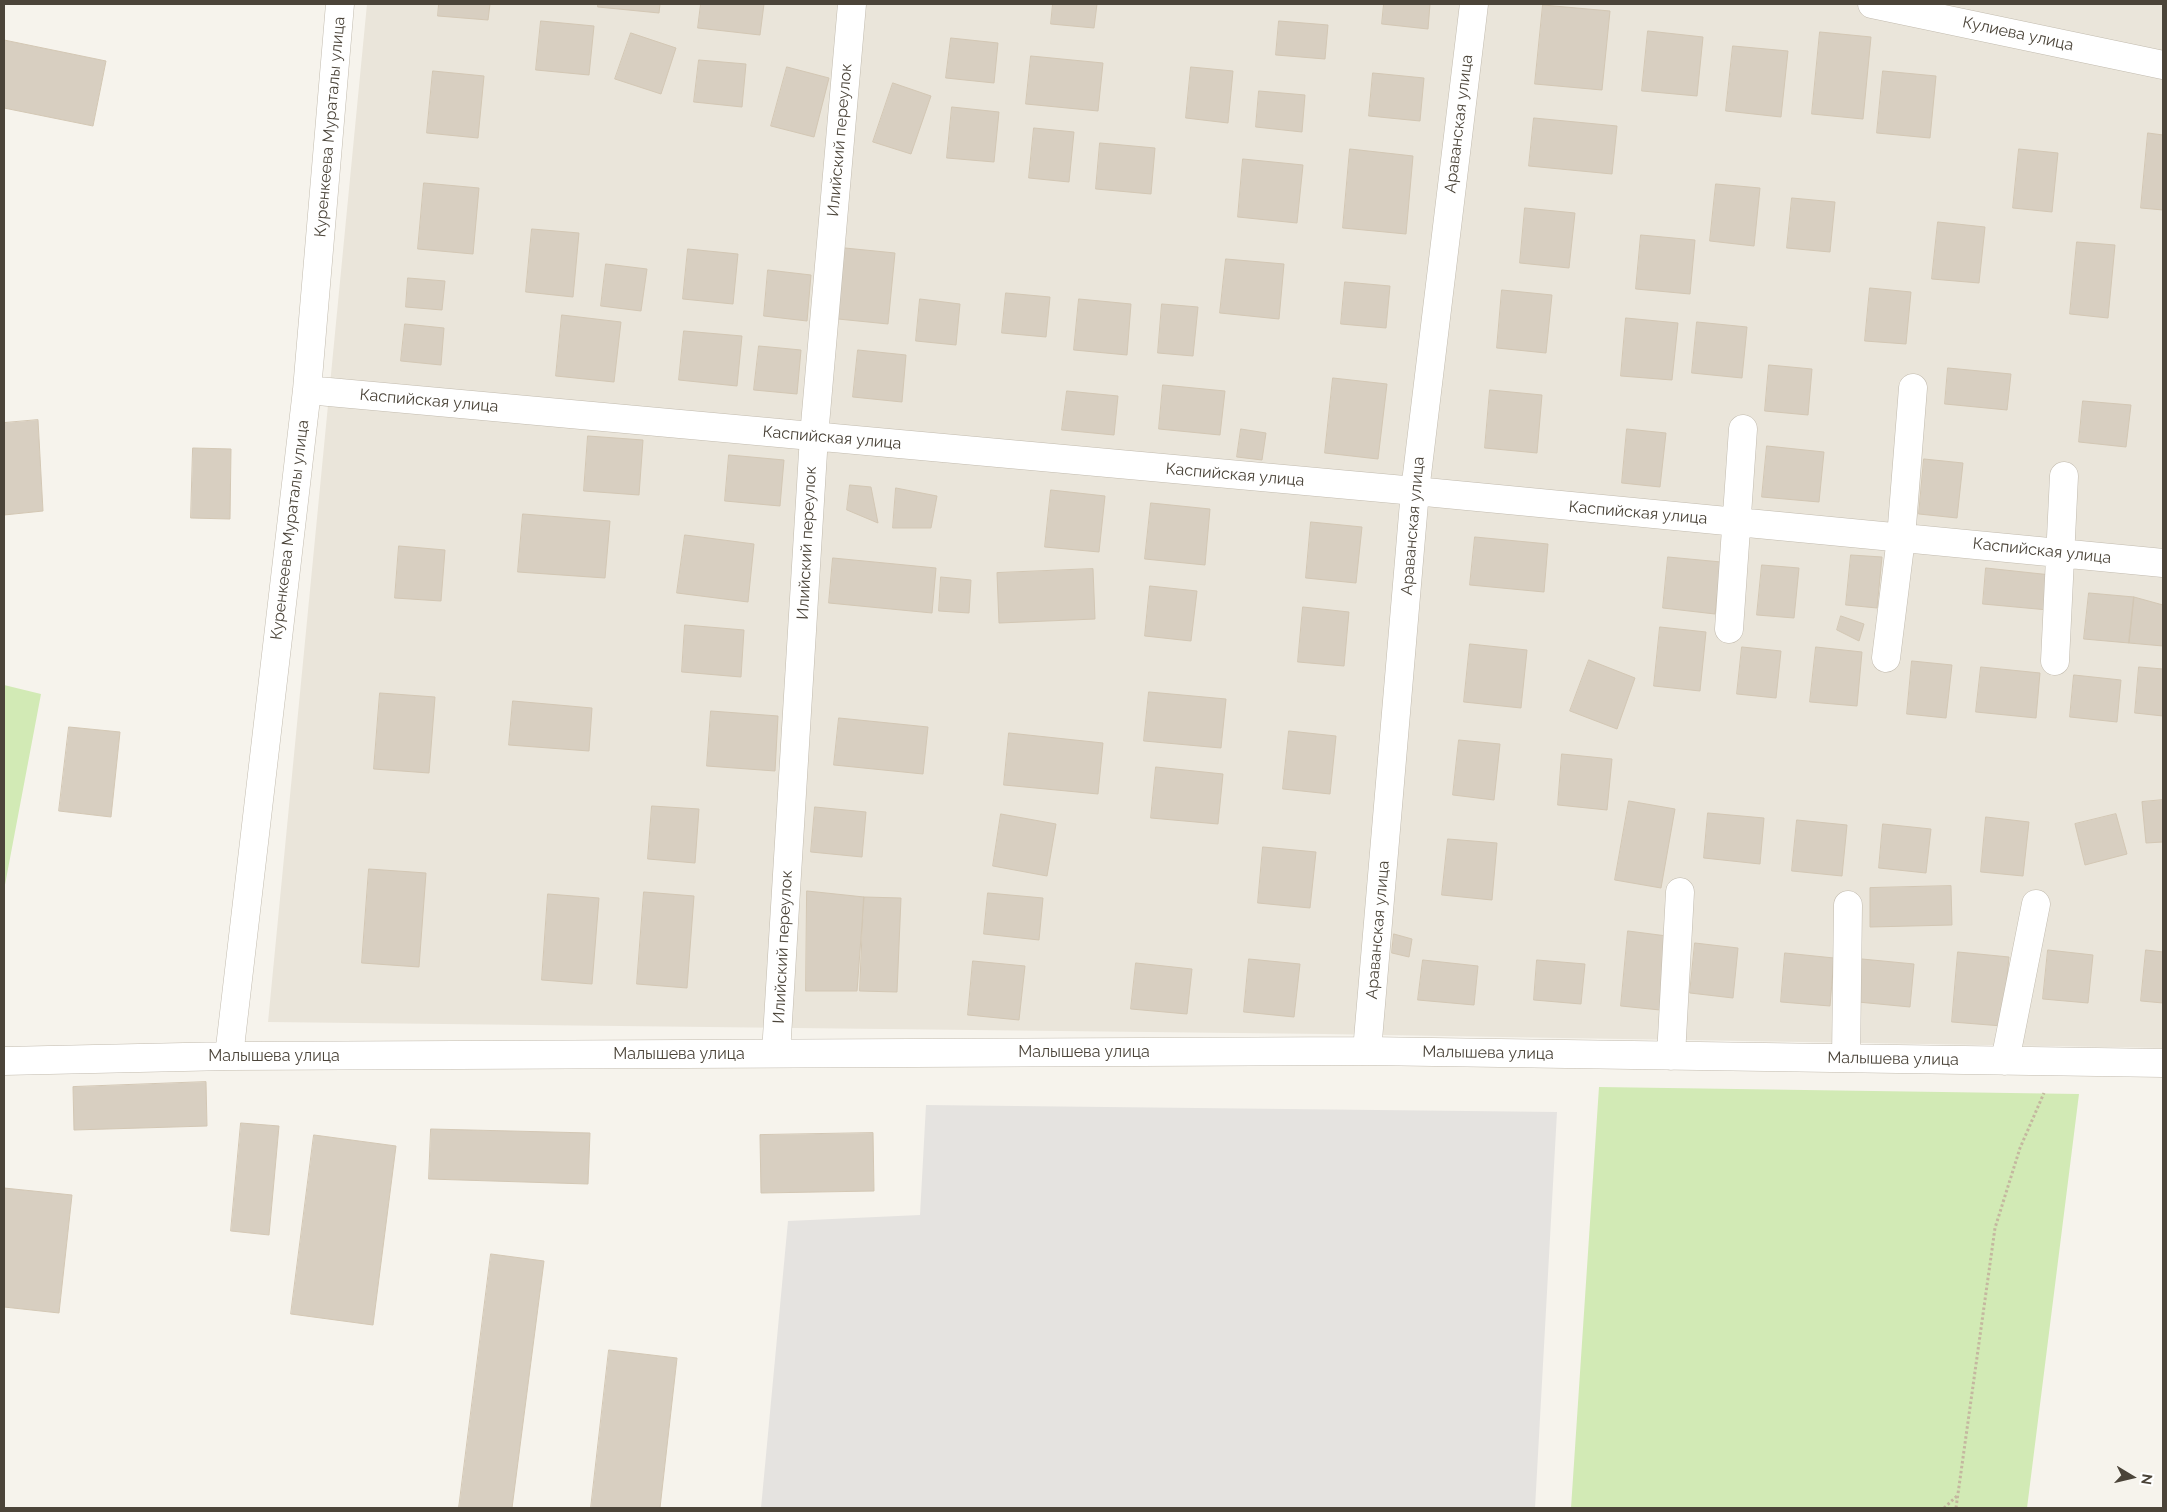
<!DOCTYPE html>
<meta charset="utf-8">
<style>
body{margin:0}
#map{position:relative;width:2167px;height:1512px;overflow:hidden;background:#f6f3ec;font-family:Raleway,sans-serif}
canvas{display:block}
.frame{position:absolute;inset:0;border:5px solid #4b4439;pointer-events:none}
.north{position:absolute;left:2107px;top:1452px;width:50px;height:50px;-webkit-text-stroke:4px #fff;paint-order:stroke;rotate:99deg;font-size:14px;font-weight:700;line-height:20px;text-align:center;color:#4b4439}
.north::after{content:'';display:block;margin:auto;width:18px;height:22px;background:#4b4439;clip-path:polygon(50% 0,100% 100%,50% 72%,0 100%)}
</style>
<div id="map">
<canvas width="2167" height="1512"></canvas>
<div class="frame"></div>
<div class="north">N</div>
</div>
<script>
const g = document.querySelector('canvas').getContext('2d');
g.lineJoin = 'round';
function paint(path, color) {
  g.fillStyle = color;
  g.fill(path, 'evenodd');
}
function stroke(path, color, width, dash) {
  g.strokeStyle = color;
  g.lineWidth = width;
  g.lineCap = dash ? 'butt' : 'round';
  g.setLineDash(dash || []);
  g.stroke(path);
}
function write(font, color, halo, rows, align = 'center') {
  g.font = font + ' Raleway,sans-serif';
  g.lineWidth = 5;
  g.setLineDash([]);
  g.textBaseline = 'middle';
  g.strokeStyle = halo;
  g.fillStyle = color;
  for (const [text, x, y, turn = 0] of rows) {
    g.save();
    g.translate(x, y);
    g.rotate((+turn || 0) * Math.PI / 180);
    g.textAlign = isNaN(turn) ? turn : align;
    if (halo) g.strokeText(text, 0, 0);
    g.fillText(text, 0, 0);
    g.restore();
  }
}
paint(new Path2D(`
 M367,4H2163V1048L1324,1034L268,1022Z`), '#eae5da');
paint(new Path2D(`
 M4,685L41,694L4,890Z
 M1599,1087L2079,1094L2027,1508H1571Z`), '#d2eab5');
paint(new Path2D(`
 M926,1105L1557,1112L1535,1508H761L788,1221L920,1215Z`), '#e5e3e0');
const building = new Path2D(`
 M439,4H490L488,20L438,16Z
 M598,4H660L659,13L598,7Z
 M701,4H764L760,35L698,28Z
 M1053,4H1097L1094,28L1051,24Z
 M1384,4H1430L1428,29L1382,24Z
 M1543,5L1610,11L1602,90L1535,84Z
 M541,21L594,26L589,75L536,70Z
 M1279,21L1328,25L1325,59L1276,55Z
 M1648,31L1703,37L1697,96L1642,91Z
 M1820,32L1871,37L1863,119L1812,114Z
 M631,33L676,48L661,94L615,79Z
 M951,38L998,43L994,83L946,78Z
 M4,40L106,61L93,126L4,108Z
 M1733,46L1788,51L1781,117L1726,111Z
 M1031,56L1103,63L1098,111L1026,104Z
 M699,60L746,64L742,107L694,102Z
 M787,67L829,78L814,137L771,126Z
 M1191,67L1233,71L1228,123L1186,118Z
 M433,71L484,76L478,138L427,133Z
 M1883,71L1936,76L1930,138L1877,133Z
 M1373,73L1424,78L1420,121L1369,116Z
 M893,83L931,96L911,154L873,142Z
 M1259,91L1305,95L1302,132L1256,127Z
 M952,107L999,112L994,162L947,158Z
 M1534,118L1617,126L1612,174L1529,166Z
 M1034,128L1074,132L1069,182L1029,178Z
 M2148,133L2163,135V210L2141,208Z
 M1100,143L1155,148L1151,194L1096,189Z
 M1350,149L1413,156L1406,234L1343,228Z
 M2019,149L2058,153L2052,212L2013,208Z
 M1243,159L1303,165L1297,223L1238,217Z
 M424,183L479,188L473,254L418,249Z
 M1716,184L1760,188L1754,246L1710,241Z
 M1792,198L1835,202L1830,252L1787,248Z
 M1525,208L1575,213L1569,268L1520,263Z
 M1938,222L1985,227L1979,283L1932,279Z
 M532,229L579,233L573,297L526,292Z
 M1641,235L1695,240L1690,294L1636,289Z
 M2077,242L2115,245L2108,318L2070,314Z
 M845,248L895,253L888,324L838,319Z
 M688,249L738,254L733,304L683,299Z
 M1226,259L1284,264L1279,319L1220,313Z
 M606,264L647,269L641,311L601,306Z
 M768,270L811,275L807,321L764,316Z
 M408,278L445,281L442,310L406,307Z
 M1345,282L1390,286L1386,328L1341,324Z
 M1870,288L1911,292L1906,344L1865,341Z
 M1502,290L1552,295L1546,353L1497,348Z
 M1006,293L1050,297L1046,337L1002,333Z
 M920,299L960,304L956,345L916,341Z
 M1079,299L1131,304L1127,355L1074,350Z
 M1162,304L1198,307L1193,356L1158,353Z
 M562,315L621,322L614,382L556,376Z
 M1626,318L1678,323L1672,380L1621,376Z
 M1697,322L1747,327L1742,378L1692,373Z
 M405,324L444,328L441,365L401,361Z
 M684,331L742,336L737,386L679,380Z
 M759,346L801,350L797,394L754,390Z
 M858,350L906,355L902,402L853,397Z
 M1769,365L1812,369L1808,415L1765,411Z
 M1948,368L2011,374L2007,410L1945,404Z
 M1333,378L1387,384L1378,459L1325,453Z
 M1163,385L1225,391L1220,435L1159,429Z
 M1490,390L1542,395L1537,453L1485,448Z
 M1067,391L1118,396L1114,435L1062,430Z
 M2083,401L2131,405L2126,447L2079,442Z
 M38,420L43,511L4,515V423Z
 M1241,429L1266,433L1262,460L1237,457Z
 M1627,429L1666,433L1660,487L1622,483Z
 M588,436L643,440L639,495L584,491Z
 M1767,446L1824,452L1819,502L1762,497Z
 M193,448L231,449L230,519L191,518Z
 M729,455L784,460L780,506L725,501Z
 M1924,459L1963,463L1957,518L1919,514Z
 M850,485L871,487L878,523L847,510Z
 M896,488L937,496L931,528H893Z
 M1051,490L1105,496L1099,552L1045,547Z
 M1151,503L1210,509L1205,565L1145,559Z
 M523,514L610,521L605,578L518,572Z
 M1311,522L1362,527L1356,583L1306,578Z
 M685,535L754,544L748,602L677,593Z
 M1475,537L1548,544L1544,592L1470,585Z
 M399,546L445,550L441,601L395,598Z
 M1851,555L1882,557L1877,608L1846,605Z
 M1668,557L1721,562L1715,614L1663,608Z
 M833,558L936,568L932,613L829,603Z
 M1762,565L1799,568L1794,618L1757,615Z
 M1986,568L2051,575L2048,610L1983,604Z
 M1093,569L1095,619L999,623L997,573Z
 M941,577L971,580L969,613L939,611Z
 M1150,586L1197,591L1191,641L1145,636Z
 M2089,593L2134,597L2129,643L2084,639Z
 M2134,597L2163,605V646L2129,643Z
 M1303,607L1349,612L1344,666L1298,662Z
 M1841,616L1864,624L1859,641L1837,630Z
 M685,625L744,630L741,677L682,672Z
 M1660,627L1706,632L1700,691L1654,686Z
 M1470,644L1527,650L1521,708L1464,702Z
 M1742,647L1781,651L1776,698L1737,694Z
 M1816,647L1862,652L1857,706L1810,702Z
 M1589,660L1635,678L1617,729L1570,711Z
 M1912,661L1952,665L1946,718L1907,714Z
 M1981,667L2040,673L2036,718L1976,712Z
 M2139,667L2163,669V716L2135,713Z
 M2074,675L2121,680L2117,722L2070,717Z
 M1149,692L1226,699L1221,748L1144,741Z
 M380,693L435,697L429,773L374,769Z
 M513,701L592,708L589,751L509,745Z
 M711,711L778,716L775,771L707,766Z
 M839,718L928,727L923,774L834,765Z
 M69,727L120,732L111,817L59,811Z
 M1289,731L1336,736L1330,794L1283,789Z
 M1009,733L1103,743L1098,794L1004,785Z
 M1459,740L1500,744L1494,800L1453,795Z
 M1562,754L1612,759L1607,810L1558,805Z
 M1156,767L1223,774L1218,824L1151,818Z
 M2163,800V842L2146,843L2142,802Z
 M1629,801L1675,809L1661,888L1615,880Z
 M652,806L699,809L695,863L648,859Z
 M815,807L866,812L862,857L811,852Z
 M1708,813L1764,818L1760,864L1704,858Z
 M1001,814L1056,824L1047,876L993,866Z
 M2116,814L2127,854L2085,865L2075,824Z
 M1986,817L2029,822L2023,876L1981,872Z
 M1797,820L1847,825L1842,876L1792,871Z
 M1883,824L1931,829L1926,873L1879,868Z
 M1448,839L1497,843L1492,900L1442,895Z
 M1263,847L1316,852L1310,908L1258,903Z
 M369,869L426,873L419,967L362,963Z
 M1951,886L1952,925L1870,927V888Z
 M807,891L864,897L857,991H806Z
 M644,892L694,896L687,988L637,984Z
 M988,893L1043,898L1039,940L984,934Z
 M548,894L599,898L592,984L542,980Z
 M864,897L901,898L897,992L860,991Z
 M1628,931L1667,936L1660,1010L1621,1006Z
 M1394,934L1412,939L1409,957L1392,953Z
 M1695,943L1738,948L1733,998L1690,993Z
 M2048,950L2093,955L2088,1003L2043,999Z
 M2146,950L2163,952V1003L2141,1001Z
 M1958,952L2009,957L2002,1026L1952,1022Z
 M1785,953L1834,958L1830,1006L1781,1002Z
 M1249,959L1300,964L1294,1017L1244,1012Z
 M1862,959L1914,964L1910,1007L1858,1002Z
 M1423,960L1478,966L1474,1005L1418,1000Z
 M1537,960L1585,964L1581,1004L1534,1000Z
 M973,961L1025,966L1019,1020L968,1015Z
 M1136,963L1192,969L1187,1014L1131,1009Z
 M206,1082L207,1126L74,1130L73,1087Z
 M241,1123L279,1126L269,1235L231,1231Z
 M431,1129L590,1133L588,1184L429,1179Z
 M873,1133L874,1191L761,1193L760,1135Z
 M314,1135L396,1146L373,1325L291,1314Z
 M4,1188L72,1195L59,1313L4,1307Z
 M491,1254L544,1261L512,1508H459Z
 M609,1350L677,1358L660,1508H591Z`);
paint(building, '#d8cfc1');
stroke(building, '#d3c7b4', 1);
const minor = new Path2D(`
 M1872,4L2163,65
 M307,390L1415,491L2163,563
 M1729,629L1743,429
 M1886,658L1901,538L1913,388
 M2055,661L2064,476
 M1367,1051L1415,491L1474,4
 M776,1053L814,436L852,4
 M229,1056L307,390L340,4
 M1671,1056L1680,892
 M1846,1058L1848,905
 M4,1061L229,1056L1367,1051L2163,1063
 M2005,1061L2036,904`);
stroke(minor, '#c2bbae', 29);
stroke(new Path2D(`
 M1944,1508L1958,1495
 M1956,1508L1995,1228L2020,1148L2044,1093`), '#c4b79f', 3, [2.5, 2.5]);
stroke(minor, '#fff', 28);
write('16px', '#4b4439', '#fff', [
 ["Кулиева улица",2018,34,12],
 ["Араванская улица",1459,124,-83],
 ["Куренкеева Мураталы улица",330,127,-85],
 ["Илийский переулок",840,140,-85],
 ["Каспийская улица",429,401,5],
 ["Каспийская улица",832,438,5],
 ["Каспийская улица",1235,475,5],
 ["Каспийская улица",1638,513,5],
 ["Араванская улица",1413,526,-85],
 ["Куренкеева Мураталы улица",290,530,-83],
 ["Илийский переулок",807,543,-87],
 ["Каспийская улица",2042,551,6],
 ["Араванская улица",1378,930,-85],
 ["Илийский переулок",783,947,-87],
 ["Малышева улица",1084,1052],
 ["Малышева улица",1488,1053,1],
 ["Малышева улица",679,1054],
 ["Малышева улица",274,1056],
 ["Малышева улица",1893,1059,1]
]);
</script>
